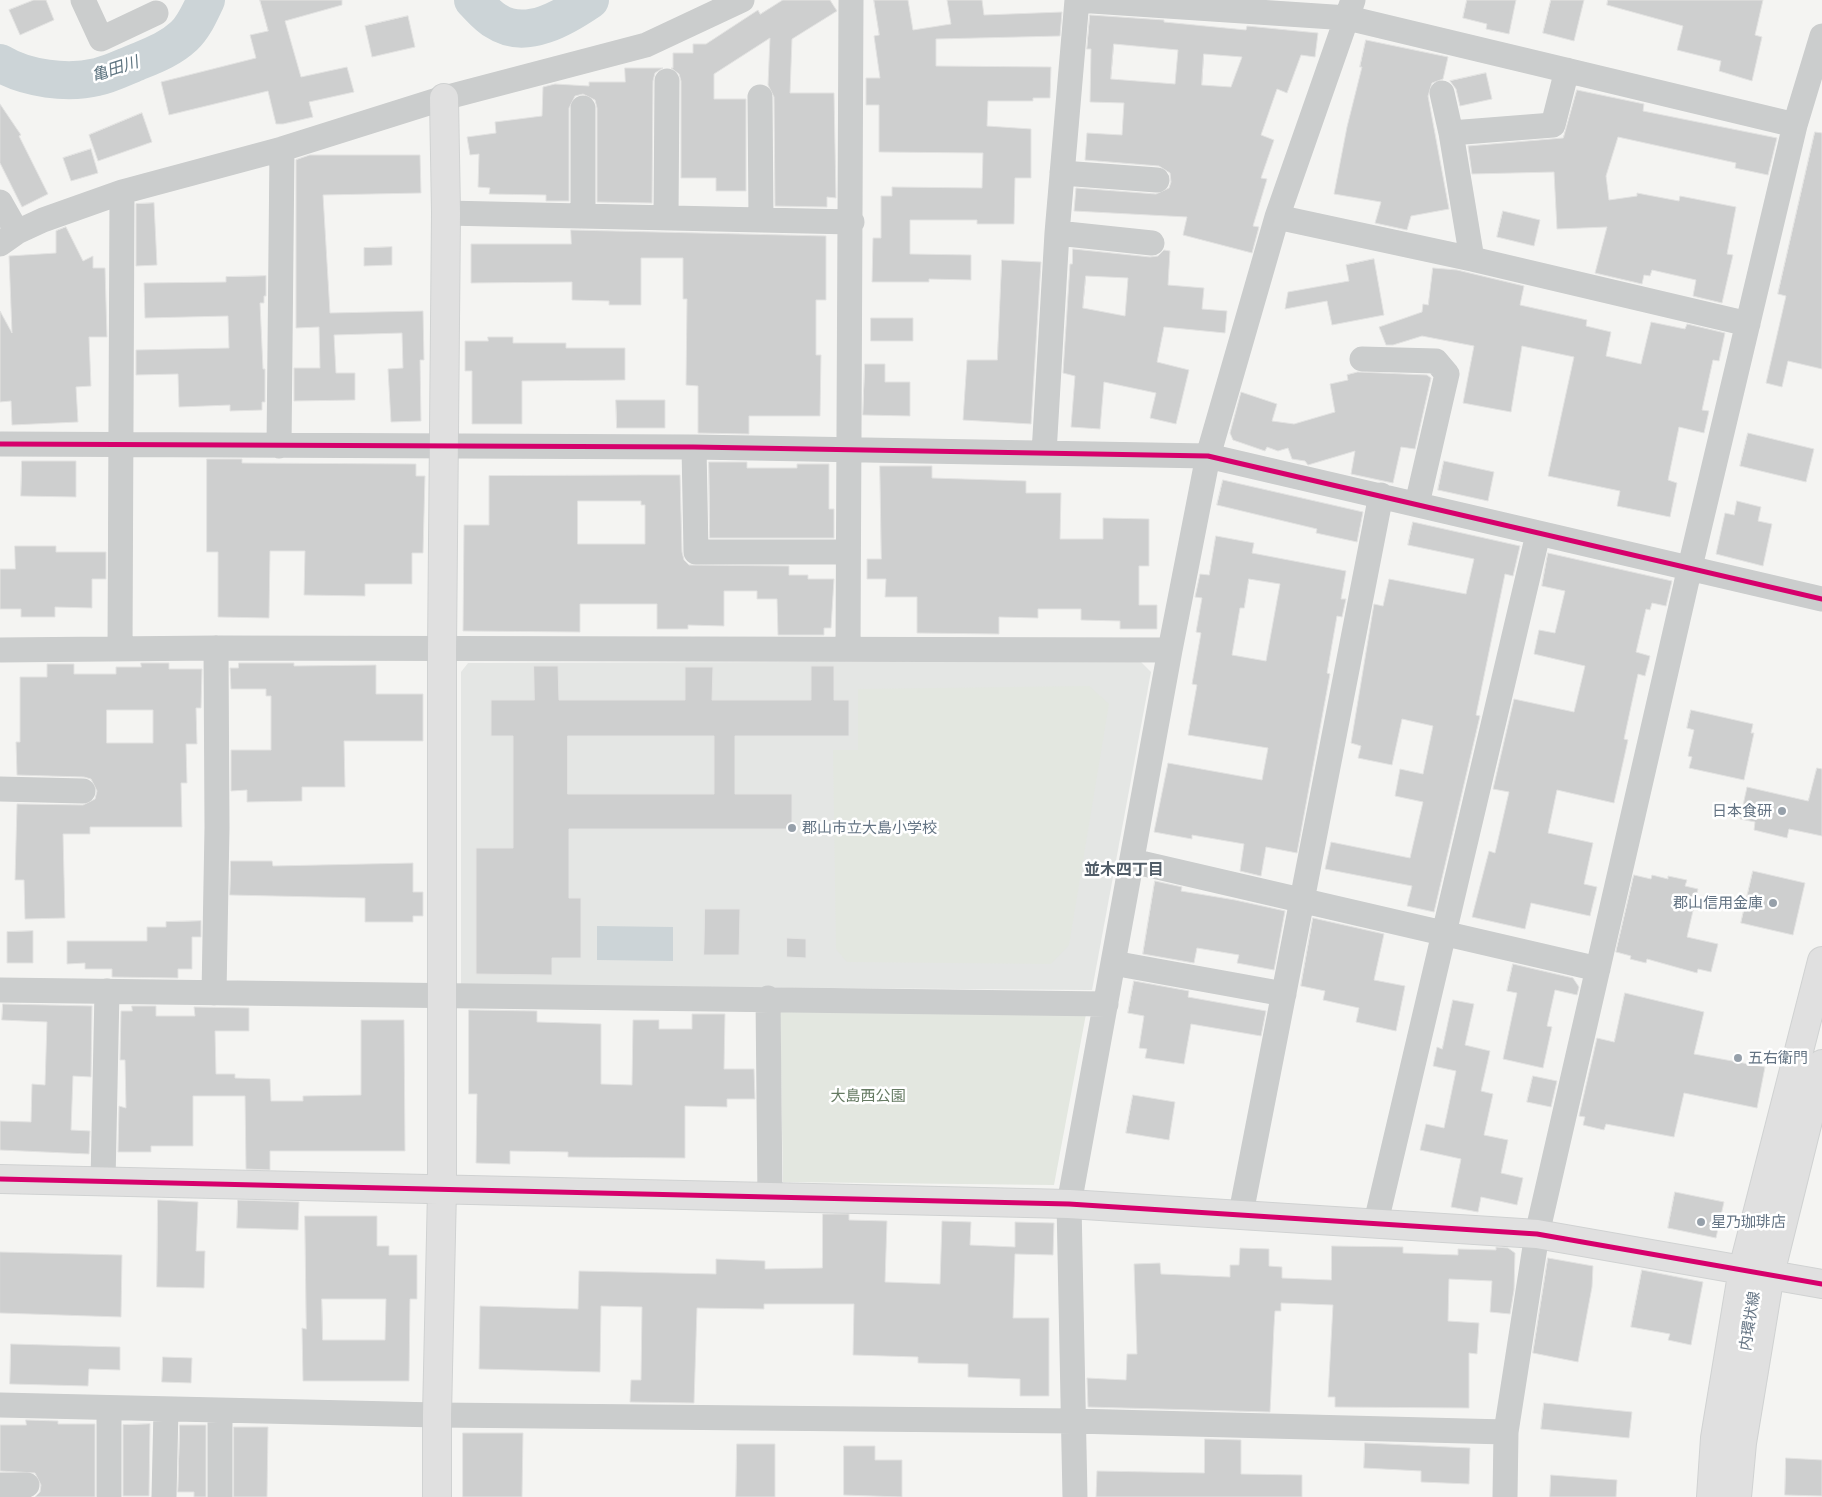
<!DOCTYPE html>
<meta charset="utf-8">
<style>
body{margin:0}
canvas{display:block;background:#f4f4f2}
</style>
<canvas width="1822" height="1497"></canvas>
<script>
const g = document.querySelector('canvas').getContext('2d');
g.lineJoin = 'round';
function paint(path, color) {
  g.fillStyle = color;
  g.fill(path, 'evenodd');
}
function stroke(path, color, width, dash) {
  g.strokeStyle = color;
  g.lineWidth = width;
  g.lineCap = dash ? 'butt' : 'round';
  g.setLineDash(dash || []);
  g.stroke(path);
}
function write(font, color, halo, rows, align = 'center') {
  g.font = font + ' "Golos Text","Noto Sans JP",sans-serif';
  g.lineWidth = 5;
  g.setLineDash([]);
  g.textBaseline = 'middle';
  g.strokeStyle = halo;
  g.fillStyle = color;
  for (const [text, x, y, turn = 0] of rows) {
    g.save();
    g.translate(x, y);
    g.rotate((+turn || 0) * Math.PI / 180);
    g.textAlign = isNaN(turn) ? turn : align;
    if (halo) g.strokeText(text, 0, 0);
    g.fillText(text, 0, 0);
    g.restore();
  }
}
paint(new Path2D(`
 M1140,661L1151,672L1092,990L461,985V672L468,663Z`), '#e4e6e4');
paint(new Path2D(`
 M1089,686L1109,704L1069,945L1051,964L847,962L836,949L833,750H858V689Z
 M780,1009L1086,1014L1054,1185L783,1182Z`), '#e3e7e0');
paint(new Path2D(`
 M597,926L673,927V961L597,960Z`), '#ccd4d7');
stroke(new Path2D(`
 M473,0C480,7 487,16 496,21C526,41 565,17 590,0
 M0,63C26,79 68,84 97,77C111,74 124,67 137,62C154,55 170,49 184,36C194,27 200,12 206,0`), '#ccd4d7', 38);
const building = new Path2D(`
 M34,0H46L54,20L20,35L9,10Z
 M260,0H342V5L285,21L301,77L347,67L354,92L309,102L313,117L283,124H276L268,91L169,115L161,82L256,58L250,35L268,31Z
 M783,0H830L837,11L792,39L790,93H834L836,198L827,197V207L775,206L774,97L768,85L770,38L714,74V99H746V191H716V178H681V81L679,74L671,68H673V53H693V44H706L758,10L760,14Z
 M874,0H908L913,30L951,24L947,0H982L984,15L1062,12L1060,36L936,39V66L1051,67L1050,98H1033V101H988L987,126L1031,129V178H1015L1014,224H977V220H910V254L971,255V280L929,279V282H872L873,238H881V196H892V187L982,188L983,153L879,152V105H866V78H880L874,36L879,35Z
 M1467,0H1516L1509,34L1486,29L1487,24L1463,18Z
 M1551,0H1584L1574,41L1543,33Z
 M1608,0H1763L1755,35L1762,37L1752,81L1719,71L1721,61L1677,50L1683,26L1607,5Z
 M1090,15L1164,20V22L1246,30L1247,26L1318,33L1315,57L1301,55L1287,93L1277,89L1261,135L1274,140L1261,178L1267,179L1253,226L1259,227L1252,253L1183,235L1187,217L1074,211L1076,188L1156,194L1169,188L1171,182L1170,173L1159,166L1085,160L1087,133L1122,135L1124,103L1090,102L1091,49H1087ZM1114,44L1178,50L1175,84L1111,79ZM1204,54L1242,57L1231,87L1202,85Z
 M408,16L415,47L372,57L365,26Z
 M1366,40L1448,57L1443,79L1432,83L1428,96L1449,209L1411,216L1407,230L1375,223L1381,202L1334,194L1347,127L1362,67H1360Z
 M625,68H663L655,73L653,81L652,203L597,202V108L595,100L583,94L575,96L569,108V201H546V195L489,194L490,188L478,187L479,154L470,155L467,137L496,133L495,122L542,116L543,87L555,84L589,86V82H625Z
 M1486,73L1492,99L1460,106L1456,89L1450,81Z
 M1577,90L1644,104L1643,111L1777,138L1768,175L1735,168L1736,163L1618,137L1606,176L1609,200L1637,196V193L1679,201L1680,196L1736,207L1727,254L1733,255L1722,303L1693,296L1696,280L1652,270L1650,276L1644,275L1642,284L1595,273L1607,227L1557,229L1554,172L1472,174L1468,146L1563,138Z
 M0,104L21,135L19,136L48,194L22,207L0,163Z
 M142,113L152,142L98,161L89,135Z
 M1815,132L1822,133V369L1788,361L1782,387L1766,383L1786,296L1778,294Z
 M91,149L98,173L71,181L63,158Z
 M310,155H420L421,193L323,195L330,313L423,311L424,360H420L421,421L391,422L388,369L403,368L402,333L334,335L336,373H355V400L294,401V368H320L319,327L296,328V160Z
 M154,203L157,265L136,266V204Z
 M1503,211L1540,220L1534,246L1497,237Z
 M66,227L83,261L93,256V268H105L107,337H89L91,386L76,387L78,422L12,425L11,401L0,402V311L12,333L9,256L56,253V231Z
 M571,230L826,236V300H816V355H821L820,416H749V434L698,433V386L686,385L687,299H683V258H641V305H609V301L572,300V282L471,283V244H571Z
 M392,247V265L364,266V248Z
 M1073,249L1150,257L1158,256L1164,250L1170,251L1168,285L1204,288L1202,309L1227,311L1225,333L1164,327L1157,362L1189,370L1176,424L1150,418L1156,393L1104,382L1100,429L1071,427L1075,376L1063,373L1070,264H1072ZM1086,276L1128,278L1125,316L1083,308Z
 M1374,259L1384,315L1332,325L1327,301L1285,309L1288,292L1349,281L1346,265Z
 M1002,260L1041,262L1031,424L963,420L967,360H997Z
 M1433,268L1457,270L1524,286L1520,305L1587,320L1586,326L1611,332L1606,356L1641,364L1651,322L1685,329L1687,324L1725,333L1719,361L1713,360L1702,410L1709,411L1704,433L1679,427L1668,480L1677,483L1670,517L1617,506L1620,491L1548,476L1574,357L1522,346L1511,412L1463,403L1474,346L1422,336L1393,345H1386L1379,327L1422,312L1423,304L1428,305Z
 M266,276V296H264V303H260L263,369H265V402H262V410L230,411V405L179,407L178,374L136,375V350L229,348L228,316L145,318L144,283L226,282V277Z
 M871,318H913V341H871Z
 M488,337H513V343H566V348H625V380L522,381V424H472V371H465V341H488Z
 M865,364H885V382H910V416L863,415Z
 M1358,372L1427,375L1431,378L1415,449L1401,447L1393,483L1351,474L1355,451L1308,465L1305,461L1292,459L1288,448L1278,451L1267,447L1265,451L1233,440L1230,433L1241,392L1277,404L1272,421L1294,424L1335,412L1330,384L1348,380L1347,375Z
 M616,400H665V428H617Z
 M1748,433L1814,449L1806,482L1740,466Z
 M207,459H242V463L416,464V476H425L423,553H412V584H365V596L304,595L305,551H270L269,618L218,617V552H207Z
 M22,461H76V497L21,496Z
 M1444,461L1494,472L1488,501L1438,490Z
 M709,462H747V468H797V464H829V509H834V538H710Z
 M880,466H932V478L1026,481V493H1061L1060,539H1103V518L1149,519V566H1139V605H1157V629H1120V621L1081,620V609H1038V618L999,617V634L917,633V597H885L886,579H867V559H881Z
 M641,475H680L682,552L684,560L689,565L789,566V575H808V579H834L831,628H824V635H778L777,599H757V591H724V626L688,625V629H657V604H580V632L463,631L464,525H489V476ZM578,501H641V505H645V544H578Z
 M1223,480L1363,512L1357,542L1316,533L1317,529L1217,505Z
 M1737,501L1761,507L1758,521L1772,524L1763,566L1716,554L1725,513L1734,515Z
 M1413,522L1520,546L1513,576L1505,574L1476,715L1480,716L1434,912L1407,906L1412,886L1325,869L1331,842L1410,858L1423,802L1395,796L1400,769L1423,774L1433,726L1402,719L1392,765L1358,758L1361,746L1351,743L1374,604L1383,606L1389,579L1466,594L1474,559L1408,545Z
 M1216,536L1254,543L1252,553L1346,571L1341,599H1346L1342,617L1337,616L1327,673L1330,674L1297,853L1266,847L1261,876L1240,871L1244,844L1192,835V839L1154,832L1168,763L1262,780L1268,748L1188,735L1197,685L1192,684L1201,633L1196,632L1202,598L1195,597L1200,574L1209,575ZM1249,579L1280,584L1266,661L1232,655L1240,608H1244Z
 M15,546H56V552H106V579H92V608L55,607V617H21V609H0V569H15Z
 M1548,553L1672,581L1666,606L1652,603L1650,610L1646,609L1636,652L1650,656L1645,676L1638,674L1624,739L1628,740L1614,803L1557,790L1548,833L1593,843L1584,884L1597,887L1590,916L1531,903L1525,929L1472,917L1489,851L1495,853L1509,792L1493,789L1514,699L1574,712L1585,666L1534,654L1539,630L1555,633L1565,591L1542,586Z
 M141,663H169V669H202L201,708H196L197,744H186L187,783H181L182,827H90V834H63L65,918L25,919L24,880H15L17,804L83,805L95,799L97,791L91,779L84,777L17,775L16,742H20V677H47V664H74V674H116V667H141ZM107,710H153V743H107Z
 M239,663H294V666L376,665V694H423V741H344L345,787H302V801L247,802V790L231,791V750H271V696H266V689H231L230,668H238Z
 M534,666H558L559,700H685V667H713L712,700H811V666H834V700H849V736H735V794H792V829H569V898H581V958H552V975L476,974V848H513V736H491V700H534ZM568,736H714V794H568Z
 M1691,710L1753,724L1751,733H1754L1744,780L1689,768L1692,757L1688,756L1694,730L1687,728Z
 M1817,768L1822,769V836L1789,829L1787,838L1754,830L1755,822L1740,819L1747,787L1808,801Z
 M231,861H272L273,866L413,863V892H423V916H413V922H365V898L230,895Z
 M1753,871L1805,883L1793,935L1741,923Z
 M1634,875L1651,879L1652,875L1668,879V876L1687,880L1685,886L1698,889L1687,937L1718,944L1711,972L1698,969L1697,973L1647,959L1646,963L1630,959L1631,956L1616,952Z
 M1155,881L1182,887L1181,891L1235,900L1285,911L1274,970L1237,963L1239,955L1197,948L1194,963L1143,954Z
 M705,909H740L739,955H704Z
 M1313,918L1384,934L1374,980L1405,986L1396,1031L1356,1022L1359,1008L1323,1000L1325,991L1301,986Z
 M201,921V937H192V969H178V978L112,977V969H85V963L67,964V941H147V927H166V922Z
 M33,931V963H7V932Z
 M787,938L806,939V958L787,957Z
 M1513,964L1573,978L1579,987L1577,995L1555,990L1547,1026L1552,1027L1543,1068L1503,1059L1517,993L1507,991Z
 M1134,981L1189,991L1188,997L1266,1011L1261,1036L1191,1024L1184,1064L1145,1058L1147,1049L1139,1048L1144,1016L1128,1013Z
 M1625,993L1704,1012L1694,1054L1765,1067L1757,1108L1684,1093L1674,1137L1606,1124L1604,1130L1583,1125L1585,1117L1579,1116L1597,1038L1614,1042Z
 M1453,1000L1474,1004L1465,1045L1490,1051L1481,1091L1493,1094L1484,1135L1508,1140L1501,1173L1523,1178L1517,1205L1481,1197L1478,1212L1451,1207L1461,1159L1420,1150L1426,1124L1444,1128L1456,1071L1433,1066L1437,1047L1442,1049Z
 M3,1004L92,1006L91,1077L73,1076L71,1130L90,1131L89,1154L0,1150V1121L31,1122L32,1084L45,1085L47,1022L2,1020Z
 M132,1006H156V1016H195L194,1007L249,1008V1031H215L216,1074H235V1078L270,1079L271,1101H303V1096L361,1095V1020H404L405,1151H270V1170L246,1169L245,1096H193V1146H151V1152H118L119,1106L126,1108L125,1060H120L121,1011H132Z
 M469,1010L537,1011V1022L601,1024V1084L632,1085L633,1020H659V1029H692V1014H725L724,1069H754L755,1099H727V1107L685,1106V1158L568,1157V1152L510,1151V1164L476,1163L477,1094H469Z
 M1533,1076L1557,1081L1551,1107L1527,1102Z
 M1133,1095L1175,1102L1169,1140L1126,1133Z
 M1675,1192L1724,1202L1716,1238L1668,1228Z
 M158,1200L198,1202L196,1251H205L204,1288L157,1287Z
 M238,1200L299,1202L298,1230L237,1228Z
 M823,1214H849V1220L887,1221L885,1282L940,1284L942,1221L971,1222L970,1245L1015,1247V1222L1054,1223L1053,1255L1015,1254L1013,1318H1049V1396H1020V1379L968,1377V1364L918,1363V1357L853,1355L854,1304H764V1309L697,1308L694,1403L630,1402L631,1380H641L642,1307L601,1306L600,1372L479,1369L480,1306L578,1309L579,1271L716,1274V1259L765,1261V1269L822,1268Z
 M305,1216H377V1246H389V1255H417V1299H410L409,1381H303L302,1328L306,1329ZM322,1299H386L385,1340H323Z
 M1332,1246L1403,1247V1253L1458,1255V1249L1496,1250V1247L1508,1248L1515,1253L1514,1290L1510,1314L1490,1312L1492,1281L1449,1279L1448,1321L1479,1323L1477,1354L1469,1353V1408L1335,1407V1397H1328L1333,1305L1281,1303V1311H1275L1274,1326L1270,1412L1088,1407L1087,1378L1126,1380L1127,1354H1137L1134,1264L1160,1263L1161,1274L1230,1277V1265H1239L1240,1248L1269,1249V1266L1282,1267V1278L1331,1280Z
 M0,1252L122,1255L121,1317L0,1313Z
 M1548,1258L1593,1266L1592,1287L1578,1362L1533,1353Z
 M1642,1270L1703,1282L1691,1345L1668,1340L1670,1334L1631,1327Z
 M11,1344L120,1347V1370L89,1369L88,1386L10,1384Z
 M163,1357L192,1358L191,1383L162,1382Z
 M1544,1403L1632,1412L1629,1438L1541,1429Z
 M26,1420L58,1421V1424H95V1497H35L40,1492L41,1485L35,1473L0,1471V1425H26Z
 M150,1424L149,1496H123V1425Z
 M180,1425H206V1497H194V1492H178Z
 M234,1427H268L267,1497H234Z
 M463,1433H523L522,1497H463Z
 M1205,1439L1241,1440V1474L1302,1475V1497H1096L1097,1471L1204,1473Z
 M1365,1443L1470,1448L1469,1484L1421,1482V1471L1364,1468Z
 M737,1444H775V1497H736Z
 M844,1446H875V1460H902V1497L844,1495Z
 M1786,1458L1822,1460V1496L1785,1495Z
 M1551,1475L1617,1480L1616,1497H1550Z`);
paint(building, '#cecfcf');
stroke(building, '#e3e3e2', 1);
const secondary = new Path2D(`
 M0,1179L1069,1204L1537,1234L1822,1284
 M437,1497V1415L442,1190V650L446,213L444,98
 M1711,1497L1715,1438L1743,1269L1822,961
 M1737,1497L1742,1443L1770,1274L1822,1064`);
stroke(secondary, '#d0d2d2', 30);
stroke(new Path2D(`
 M83,0L101,39L156,13
 M1077,0L1348,18L1795,125
 M1442,93L1451,133L1472,259
 M760,97L761,220
 M1451,133L1553,125L1567,70
 M1062,173L1157,180
 M0,202L17,232
 M446,213L852,222
 M583,216V108
 M1277,217L1472,259L1748,324
 M666,218L667,81
 M1057,233L1152,243
 M0,244L17,232L43,220L122,192L282,149L444,98L646,45L742,0
 M1362,359L1436,361L1447,374L1417,504
 M0,444L694,447L1208,456L1822,599
 M279,446L282,149
 M694,447L696,552H848
 M1044,453L1057,233L1077,0
 M848,648L851,0
 M120,649L122,192
 M0,650L216,648L1170,650
 M0,789L83,791
 M1132,861L1598,969
 M1113,963L1284,994
 M0,990L1106,1004
 M214,993L217,828L216,648
 M768,998L770,1198
 M103,1181L107,991
 M1241,1213L1381,495
 M1376,1222L1538,534
 M0,1405L437,1415L1073,1421L1506,1432
 M109,1408V1495
 M0,1485H27
 M164,1497L166,1409
 M220,1497V1411
 M1075,1497L1069,1204L1170,650L1208,456L1277,217L1353,0
 M1505,1497L1506,1432L1537,1234L1690,567L1795,125L1822,36`), '#cbcdcd', 25);
stroke(secondary, '#e0e0e0', 28);
stroke(new Path2D(`
 M0,444L694,447L1208,456L1822,599
 M0,1179L1069,1204L1537,1234L1822,1284`), '#d6006c', 5);
for (const [x, y, r, color] of [
 [1782,811,5,"#96a0aa"],
 [792,828,5,"#96a0aa"],
 [1773,903,5,"#96a0aa"],
 [1738,1058,5,"#96a0aa"],
 [1701,1222,5,"#96a0aa"]
]) {
  const dot = new Path2D();
  dot.arc(x, y, r, 0, 2 * Math.PI);
  g.fillStyle = color;
  g.fill(dot);
  stroke(dot, '#fff', 2);
}
write('15px', '#637383', '#fff', [
 ["日本食研",1772,811,"right"],
 ["郡山市立大島小学校",802,828],
 ["郡山信用金庫",1763,903,"right"],
 ["五右衛門",1748,1058],
 ["星乃珈琲店",1711,1222]
], 'left');
write('15px', '#657a62', '#fff', [
 ["大島西公園",868,1096]
]);
write('15px', '#637383', '#fff', [
 ["内環状線",1750,1321,-81]
]);
write('italic 16px', '#5f7581', '#fff', [
 ["亀田川",115,69,-18]
]);
write('bold 16px', '#515d68', '#fff', [
 ["並木四丁目",1124,870]
]);
</script>
